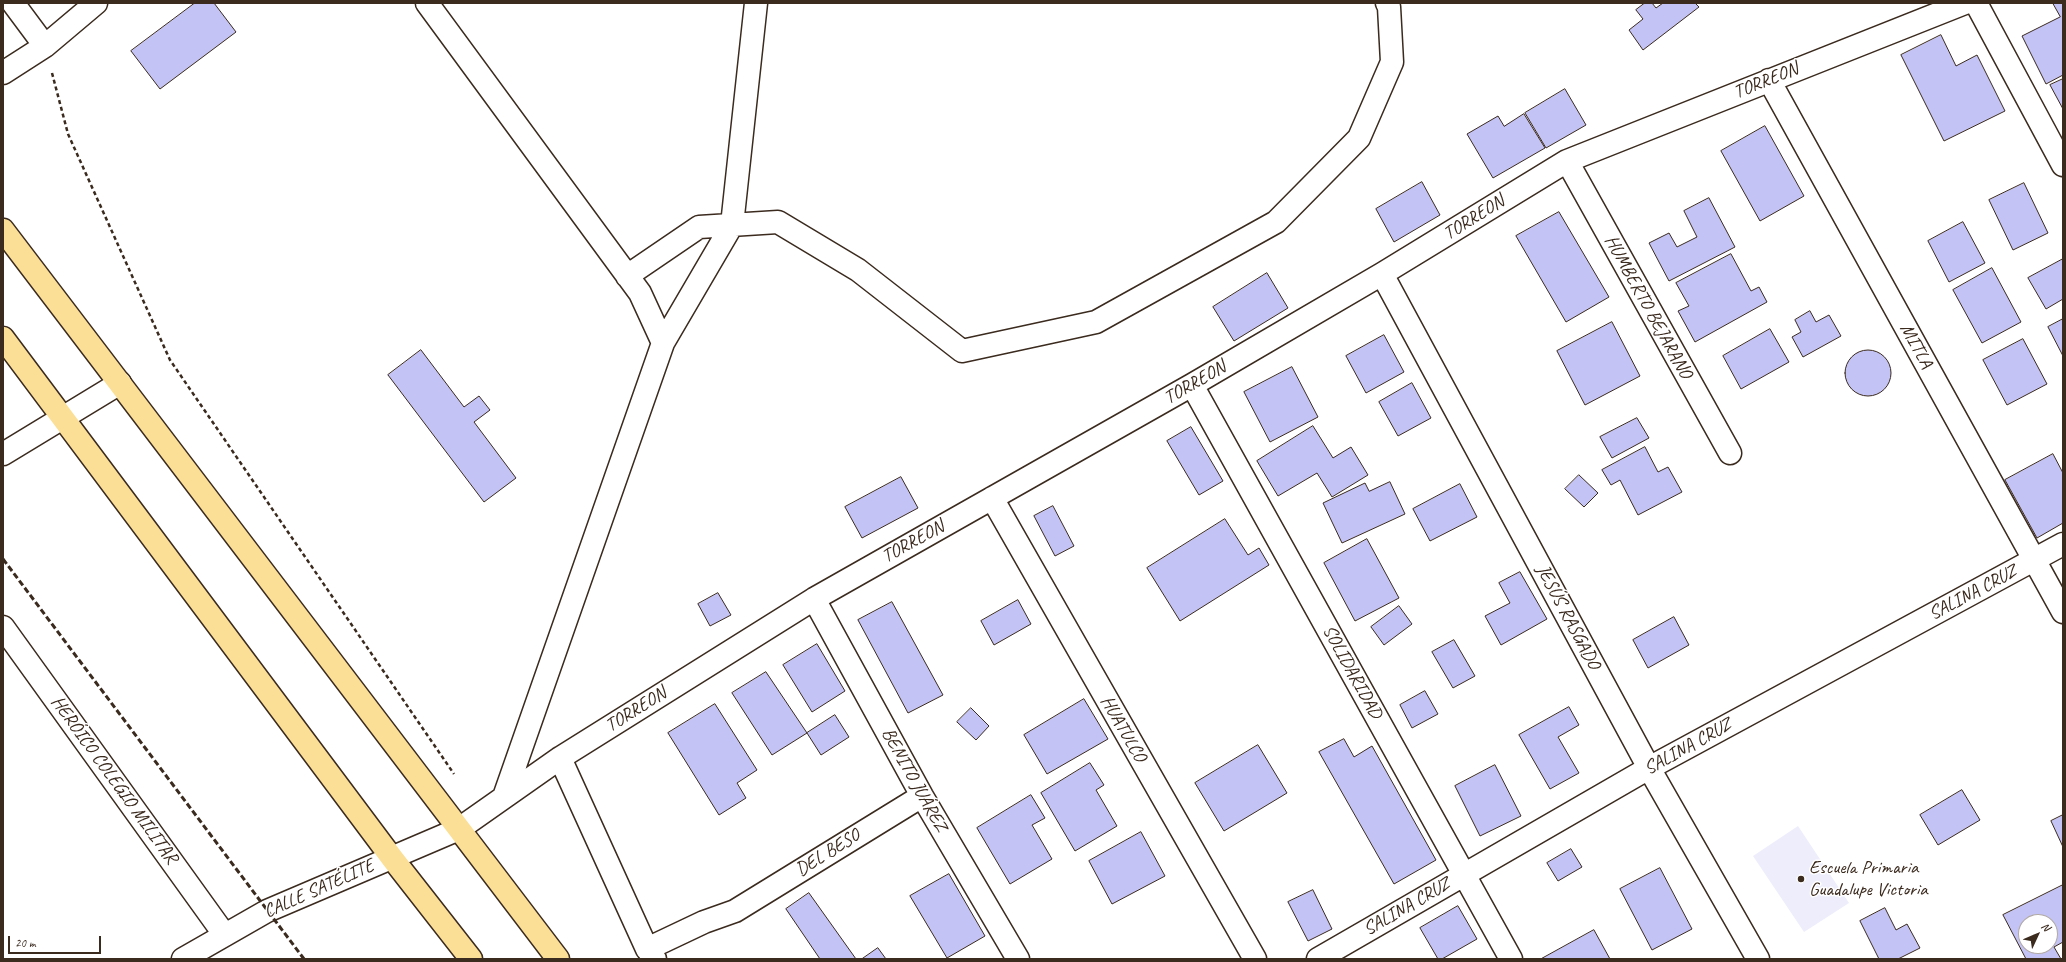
<!DOCTYPE html>
<meta charset="utf-8">
<style>
body{margin:0}
#map{position:relative;width:2066px;height:962px;overflow:hidden;background:#fff;font-family:Caveat,sans-serif}
canvas{display:block}
.frame{position:absolute;inset:0;border:4px solid #3b2a1e;pointer-events:none}
.north{position:absolute;left:2018px;top:914px;width:40px;height:40px;box-sizing:border-box;background:#fff;border:1px solid #b1aaa5;border-radius:50%;rotate:46deg;font-size:11px;font-weight:700;line-height:16px;text-align:center;color:#3b2a1e}
.north::after{content:'';display:block;margin:auto;width:14px;height:18px;background:#3b2a1e;clip-path:polygon(50% 0,100% 100%,50% 72%,0 100%)}
.scale{position:absolute;left:8px;top:936px;width:93px;height:18px;box-sizing:border-box;border:2px solid #3b2a1e;border-top:0;padding-left:5px;font-size:12px;line-height:14px;white-space:nowrap;color:#3b2a1e;-webkit-text-stroke:3px #fff;paint-order:stroke}
</style>
<div id="map">
<canvas width="2066" height="962"></canvas>
<div class="frame"></div>
<div class="north">N</div>
<div class="scale">20 m</div>
</div>
<script>
const g = document.querySelector('canvas').getContext('2d');
g.lineJoin = 'round';
function paint(path, color) {
  g.fillStyle = color;
  g.fill(path, 'evenodd');
}
function stroke(path, color, width, dash) {
  g.strokeStyle = color;
  g.lineWidth = width;
  g.lineCap = dash ? 'butt' : 'round';
  g.setLineDash(dash || []);
  g.stroke(path);
}
function write(font, color, halo, rows, align = 'center') {
  g.font = font + ' Caveat,sans-serif';
  g.lineWidth = 3;
  g.setLineDash([]);
  g.textBaseline = 'middle';
  g.strokeStyle = halo;
  g.fillStyle = color;
  for (const [text, x, y, turn = 0] of rows) {
    g.save();
    g.translate(x, y);
    g.rotate((+turn || 0) * Math.PI / 180);
    g.textAlign = isNaN(turn) ? turn : align;
    if (halo) g.strokeText(text, 0, 0);
    g.fillText(text, 0, 0);
    g.restore();
  }
}
paint(new Path2D(`
 M1798,826L1849,903L1804,932L1753,856Z`), '#ededfc');
const building = new Path2D(`
 M195,3H214L236,32L160,89L131,51Z
 M1645,3H1652L1656,8L1663,3H1695L1699,7L1643,50L1629,30L1643,19L1636,10Z
 M2053,3H2063V75L2046,84L2022,36L2060,17Z
 M1941,35L1956,66L1977,55L2005,111L1944,141L1901,55Z
 M2063,79V109L2050,85Z
 M1565,89L1586,125L1546,148L1525,113Z
 M1524,114L1545,148L1493,178L1467,134L1498,116L1504,126Z
 M1765,126L1804,196L1760,221L1721,151Z
 M1422,182L1440,215L1394,242L1376,209Z
 M2024,183L2048,233L2013,250L1989,200Z
 M1709,198L1735,247L1669,281L1649,243L1669,233L1677,247L1697,237L1684,211Z
 M1559,212L1609,297L1566,322L1516,236Z
 M1963,222L1985,263L1949,282L1928,241Z
 M1731,254L1751,291L1759,287L1767,302L1695,342L1678,311L1689,306L1676,283Z
 M2063,259V299L2046,309L2028,278Z
 M1992,268L2021,322L1982,343L1953,290Z
 M1267,273L1288,308L1234,341L1213,307Z
 M1810,311L1816,322L1829,315L1841,336L1803,357L1792,337L1801,332L1795,320Z
 M2063,319V356L2048,327Z
 M1612,322L1640,376L1585,405L1557,351Z
 M1770,329L1789,362L1741,389L1723,356Z
 M1384,335L1404,372L1366,393L1346,356Z
 M2023,339L2047,384L2007,405L1983,360Z
 M1845 373a23 23 0 1 1 46 0a23 23 0 1 1-46 0Z
 M421,350L464,407L479,396L490,410L474,422L516,478L484,502L388,375Z
 M1292,367L1318,417L1270,442L1244,392Z
 M1412,383L1431,418L1398,436L1379,402Z
 M1637,418L1649,438L1612,458L1600,437Z
 M1313,426L1333,458L1351,447L1368,475L1332,497L1317,473L1278,496L1257,461Z
 M1191,427L1223,481L1199,495L1167,441Z
 M1645,447L1658,472L1668,467L1682,492L1638,515L1620,480L1611,485L1602,470Z
 M2053,454L2063,473V523L2037,538L2005,480Z
 M1579,475L1598,493L1584,507L1565,489Z
 M901,477L918,508L862,538L845,507Z
 M1390,482L1405,514L1342,543L1323,503L1365,483L1369,491Z
 M1460,484L1477,517L1430,541L1413,509Z
 M1053,506L1074,546L1055,556L1034,516Z
 M1225,519L1248,555L1259,548L1269,565L1180,621L1147,568Z
 M1367,539L1399,598L1355,621L1324,563Z
 M1520,572L1547,619L1501,645L1485,616L1510,603L1499,583Z
 M718,593L731,615L710,626L698,604Z
 M1018,600L1031,624L994,645L981,621Z
 M892,602L943,695L908,713L858,620Z
 M1399,606L1412,624L1384,645L1371,627Z
 M1674,617L1689,645L1648,668L1633,640Z
 M1454,640L1475,676L1453,688L1432,652Z
 M817,644L845,691L812,712L783,665Z
 M766,672L807,733L772,755L732,693Z
 M1425,691L1438,714L1412,728L1400,705Z
 M1084,699L1108,739L1047,774L1024,735Z
 M715,704L757,770L737,783L746,798L719,815L668,733Z
 M1569,707L1579,725L1558,737L1579,773L1550,789L1519,735Z
 M971,708L989,726L976,740L957,722Z
 M835,715L849,737L821,755L807,733Z
 M1344,739L1354,757L1372,746L1436,860L1394,884L1319,752Z
 M1258,745L1287,793L1224,831L1195,783Z
 M1090,763L1104,785L1096,790L1117,826L1075,851L1041,793Z
 M1495,765L1521,816L1480,836L1455,786Z
 M1962,790L1980,820L1938,845L1920,815Z
 M1031,795L1045,818L1032,825L1052,859L1010,884L977,828Z
 M2063,815V847L2051,821Z
 M1141,832L1165,876L1112,904L1089,861Z
 M1571,849L1582,867L1558,881L1547,863Z
 M1660,868L1692,929L1652,950L1620,889Z
 M949,874L985,936L947,958L910,896Z
 M2063,885V942L2054,947L2061,959H2026L2003,915ZM2026,922H2050V946H2026Z
 M1313,890L1332,929L1308,941L1288,902Z
 M809,893L856,959H820L786,909Z
 M1458,906L1477,939L1442,959H1438L1420,928Z
 M1885,908L1896,930L1907,924L1920,948L1898,959H1879L1860,921Z
 M1594,930L1610,959H1541Z
 M878,948L886,959H862Z`);
paint(building, '#c4c3f5');
stroke(building, '#3b2a1e', 1);
const minor = new Path2D(`
 M13,3L45,46
 M427,3L640,293L663,343L504,797
 M1976,3L2063,165
 M3,73L45,46L96,3
 M1769,80L2063,612
 M1567,161L1730,453
 M1382,274L1649,768L1758,959
 M627,276L699,227L778,222L858,270L962,351L1096,322L1276,222L1359,138L1392,62L1389,7L1387,3
 M663,343L732,225L756,3
 M1192,385L1511,959
 M3,454L120,383
 M992,498L1255,959
 M814,599L922,796L1018,959
 M3,627L224,934
 M560,758L647,949L655,959
 M647,949L704,922L735,911L922,796
 M183,959L267,911L459,829L560,758L814,599L1192,385L1382,274L1567,161L1965,3
 M1318,959L1649,768L2063,544`);
const major = new Path2D(`
 M3,230L558,959
 M3,338L392,858L471,959`);
stroke(minor, '#3b2a1e', 25);
stroke(major, '#3b2a1e', 25);
stroke(new Path2D(`
 M52,73L68,134L170,360L454,774`), '#3b2a1e', 2.5, [4, 3]);
stroke(minor, '#fff', 22);
stroke(major, '#fbdf96', 22);
stroke(new Path2D(`
 M3,559L304,959`), '#3b2a1e', 3, [6, 3]);
for (const [x, y, r, color] of [
 [1801,879,4,"#3b2a1e"]
]) {
  const dot = new Path2D();
  dot.arc(x, y, r, 0, 2 * Math.PI);
  g.fillStyle = color;
  g.fill(dot);
  stroke(dot, '#fff', 1.5);
}
write('19px', '#3b2a1e', '#fff', [
 ["TORREON",1766,81,-22],
 ["TORREON",1474,218,-32],
 ["HUMBERTO BEJARANO",1648,307,61],
 ["MITLA",1916,346,61],
 ["TORREON",1195,383,-30],
 ["TORREON",913,542,-29],
 ["SALINA CRUZ",1973,593,-28],
 ["JESÚS RASGADO",1568,617,62],
 ["SOLIDARIDAD",1352,672,61],
 ["TORREON",636,710,-32],
 ["HUATULCO",1123,729,60],
 ["SALINA CRUZ",1688,747,-29],
 ["HERÓICO COLEGIO MILITAR",114,780,54],
 ["BENITO JUÁREZ",914,780,61],
 ["DEL BESO",828,853,-32],
 ["CALLE SATÉLITE",319,889,-24],
 ["SALINA CRUZ",1407,907,-30]
]);
write('19px', '#3b2a1e', '#fff', [
 ["Escuela Primaria",1809,868],
 ["Guadalupe Victoria",1809,890]
], 'left');
</script>
